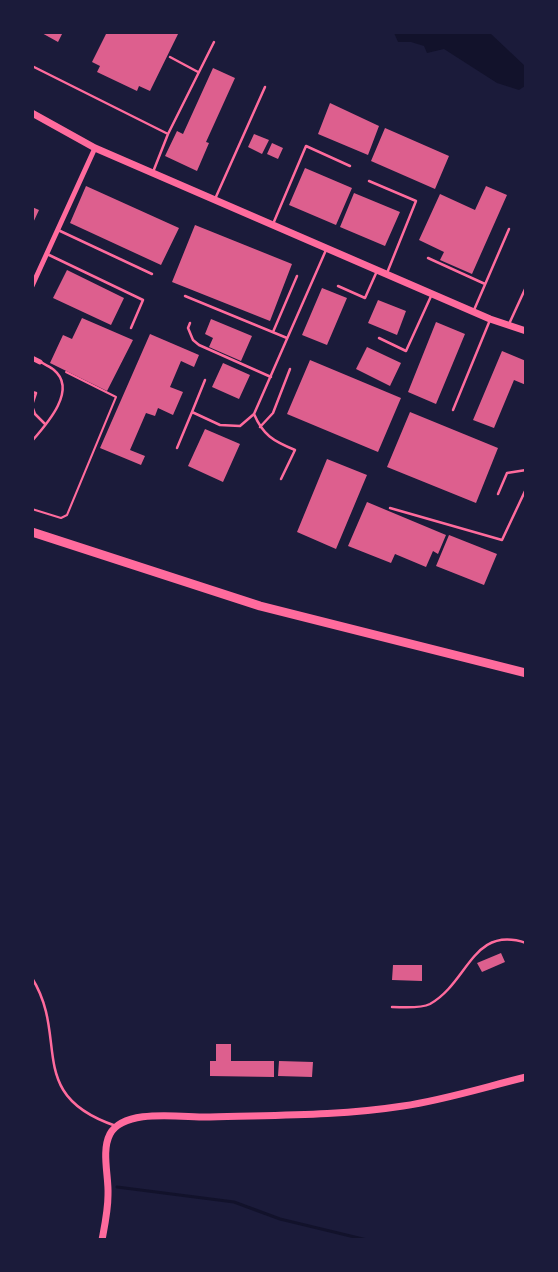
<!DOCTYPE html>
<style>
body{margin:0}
#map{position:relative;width:558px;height:1272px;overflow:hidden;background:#1b1b3a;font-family:"Fira Sans Condensed",sans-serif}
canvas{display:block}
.frame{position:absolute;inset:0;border:34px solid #1b1b3a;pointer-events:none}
</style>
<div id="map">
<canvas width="558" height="1272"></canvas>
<div class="frame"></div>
</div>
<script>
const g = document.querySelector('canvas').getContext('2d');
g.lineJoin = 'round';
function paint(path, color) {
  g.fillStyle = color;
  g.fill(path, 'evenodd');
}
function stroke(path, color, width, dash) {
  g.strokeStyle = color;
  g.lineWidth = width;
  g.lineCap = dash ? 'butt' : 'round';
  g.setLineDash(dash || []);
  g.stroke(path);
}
paint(new Path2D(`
 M394,33H490L525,66V86L519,90L497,83L444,49L427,53L424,46L411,42H398Z`), '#12122b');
stroke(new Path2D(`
 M117,1187L234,1202L280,1219L367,1240`), '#12122b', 3);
paint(new Path2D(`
 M40,32H63L58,42Z
 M107,32H179L150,91L139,86L137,91L97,72L100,66L92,62Z
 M213,68L235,78L206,142L209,143L197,171L165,156L177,131L183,134Z
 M330,103L379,126L368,155L318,134Z
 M385,128L449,156L435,189L371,161Z
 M254,134L269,140L262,154L248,147Z
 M272,143L283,148L278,159L267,154Z
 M305,168L352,188L336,225L289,205Z
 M86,186L179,228L161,265L70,223Z
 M486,186L507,195L472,274L440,260L444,252L419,240L440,194L475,210Z
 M354,193L400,212L385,246L340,227Z
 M32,207L39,210L32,225Z
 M195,225L292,264L270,321L172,282Z
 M67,270L124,298L111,325L53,298Z
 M322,288L347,298L327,345L302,335Z
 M378,300L406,311L397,335L368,323Z
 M82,318L133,340L107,391L50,363L63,335L72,339Z
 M211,319L252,336L241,361L209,347L213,338L205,334Z
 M436,322L465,334L436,404L408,392Z
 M150,334L199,355L194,367L181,361L170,387L183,392L173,415L158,408L155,416L146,413L130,450L145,456L141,465L100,448Z
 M367,347L401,363L390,386L356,369Z
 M502,351L526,361V385L514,380L494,428L473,420Z
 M310,360L401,398L378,452L287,414Z
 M223,363L250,375L239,399L212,387Z
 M410,412L498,448L476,503L387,467Z
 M205,429L240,444L223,482L188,466Z
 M327,459L367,475L336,549L297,532Z
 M367,502L446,535L438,554L433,551L426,567L395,554L391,563L348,546Z
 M449,535L497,554L484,585L436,566Z
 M501,953L505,962L482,972L477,963Z
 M393,965H422V981L392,980Z
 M216,1044H231V1061H274V1077L210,1076V1061H216Z
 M279,1061L313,1062L312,1077L278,1076Z`), '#dd5f8e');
stroke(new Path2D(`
 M32,509L61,518L67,515L116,397L66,372`), '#ff6b9d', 2);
stroke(new Path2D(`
 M170,57L198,72
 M32,66L168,134
 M153,172L168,134L214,42
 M369,181L416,201L387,273
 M215,199L265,87
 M273,224L306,146L350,166
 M58,230L152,274
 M47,254L143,300L131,328
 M428,258L485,284
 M338,286L365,298L377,271
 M185,296L287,338
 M474,310L509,229
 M190,323L188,328L193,340L199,345L271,377
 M509,324L526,287
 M273,332L297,276
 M379,338L406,351L432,294
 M205,380L192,412L220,425L240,426L254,414L326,250
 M32,392L36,393L32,405
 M32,406L35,414L45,424
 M453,410L490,320
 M254,414C263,435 273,441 295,450L281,479
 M260,427L273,413L290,369
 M32,441C46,425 78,390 54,370C51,367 45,365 41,362
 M177,448L192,412
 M498,494L507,473L526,470
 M390,508L502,540L526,489
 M32,978C70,1039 24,1095 116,1126
 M392,1007C403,1007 420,1009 430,1004C469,982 472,925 526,943`), '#ff6b9d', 2.5);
stroke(new Path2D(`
 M32,286L95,148
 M32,358L40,362`), '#ff6b9d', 5);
stroke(new Path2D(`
 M32,113L95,148L490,319L526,331
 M102,1240C105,1224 108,1210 108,1195C109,1177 101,1151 110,1134C125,1107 184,1118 210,1117C275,1115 339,1116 403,1106C444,1100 485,1087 526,1077`), '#ff6b9d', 7);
stroke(new Path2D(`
 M32,532L260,606L526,673`), '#ff6b9d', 9);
</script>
